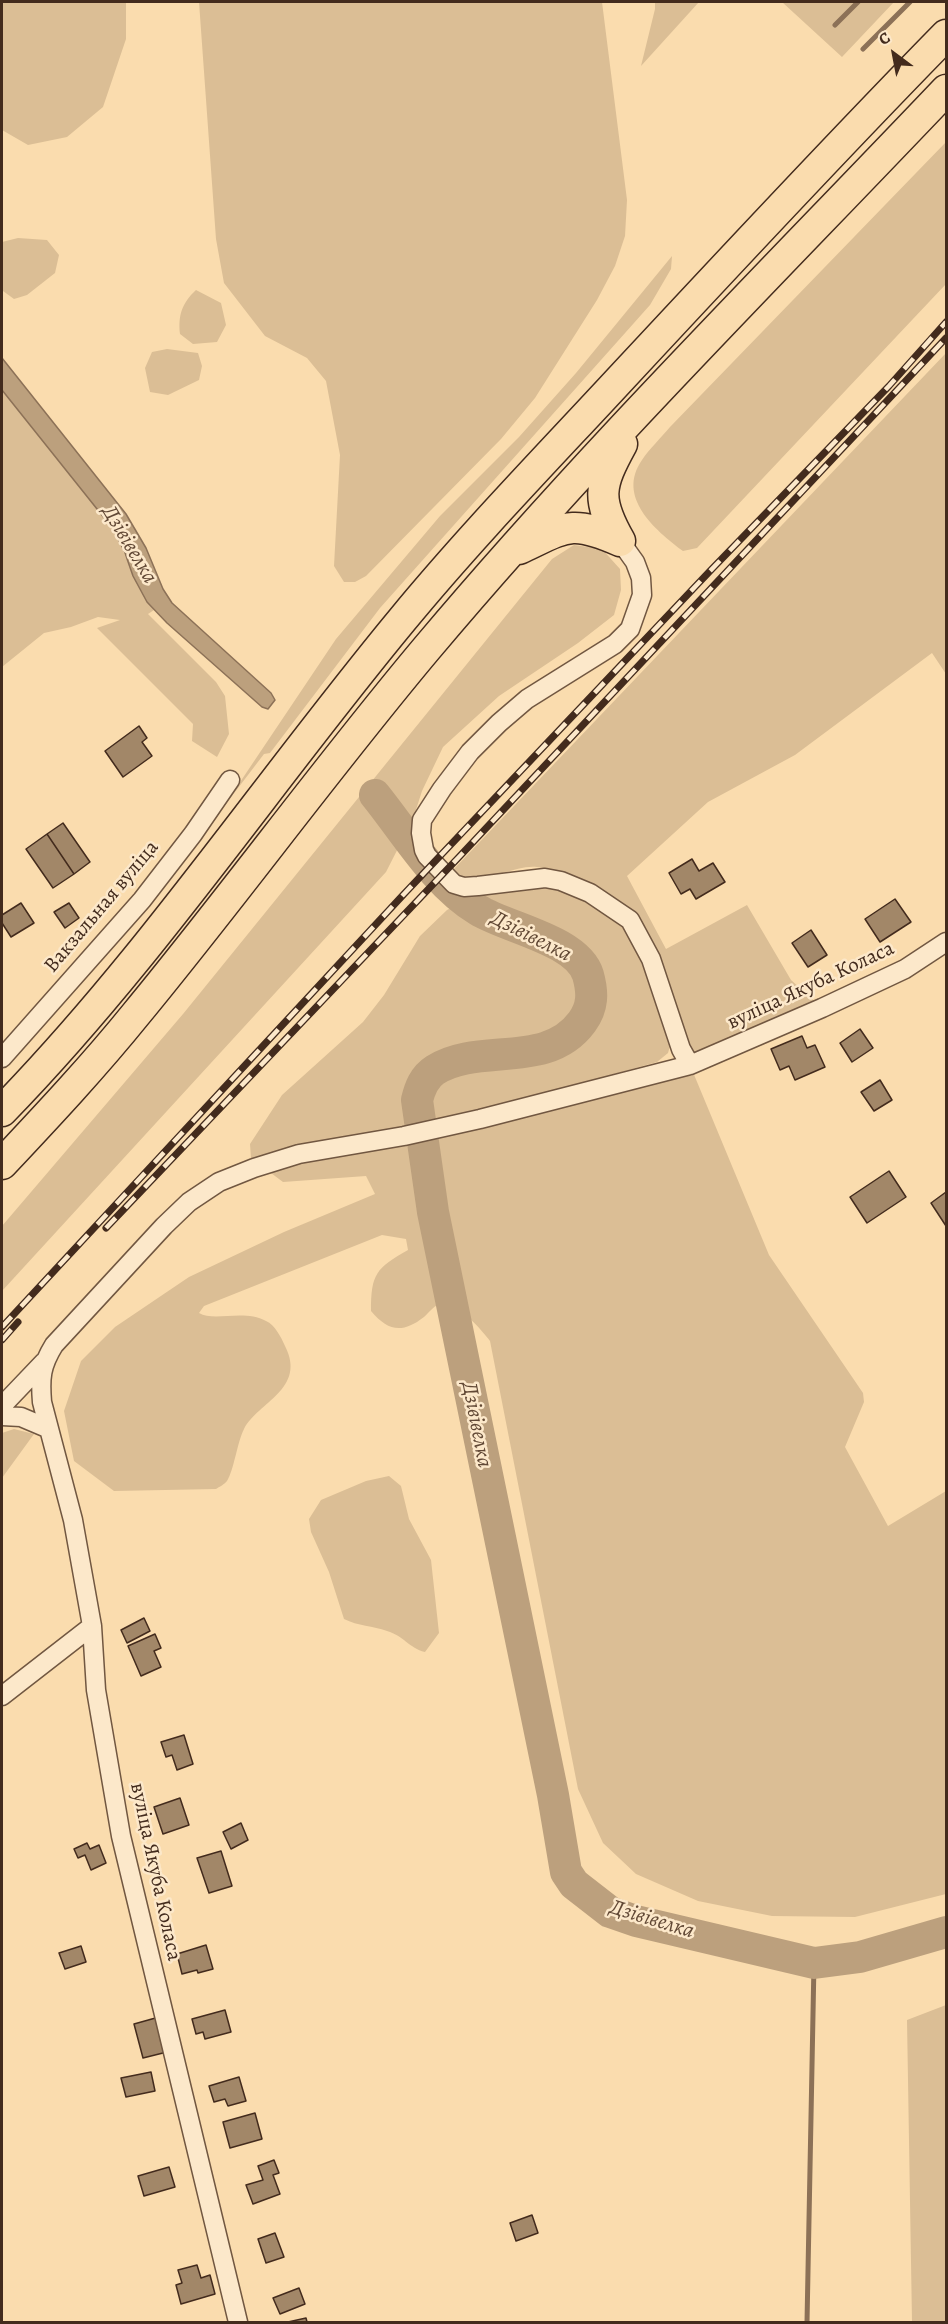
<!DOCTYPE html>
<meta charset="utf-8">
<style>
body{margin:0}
#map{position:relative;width:948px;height:2324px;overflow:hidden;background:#fadcae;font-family:Alegreya,serif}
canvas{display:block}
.frame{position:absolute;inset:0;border:3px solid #432b1d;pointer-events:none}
.north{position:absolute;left:864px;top:24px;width:60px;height:60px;-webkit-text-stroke:4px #fce8ca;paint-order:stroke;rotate:328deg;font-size:16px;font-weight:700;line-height:24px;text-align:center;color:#432b1d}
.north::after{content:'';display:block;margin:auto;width:21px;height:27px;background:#432b1d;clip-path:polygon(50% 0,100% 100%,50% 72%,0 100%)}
</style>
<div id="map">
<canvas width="948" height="2324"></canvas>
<div class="frame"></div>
<div class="north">С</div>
</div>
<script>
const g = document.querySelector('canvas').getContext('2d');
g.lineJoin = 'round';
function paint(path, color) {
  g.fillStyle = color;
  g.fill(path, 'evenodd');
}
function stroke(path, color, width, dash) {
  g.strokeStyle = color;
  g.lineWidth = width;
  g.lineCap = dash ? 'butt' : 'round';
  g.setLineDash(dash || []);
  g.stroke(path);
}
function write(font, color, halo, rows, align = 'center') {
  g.font = font + ' Alegreya,serif';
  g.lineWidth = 5;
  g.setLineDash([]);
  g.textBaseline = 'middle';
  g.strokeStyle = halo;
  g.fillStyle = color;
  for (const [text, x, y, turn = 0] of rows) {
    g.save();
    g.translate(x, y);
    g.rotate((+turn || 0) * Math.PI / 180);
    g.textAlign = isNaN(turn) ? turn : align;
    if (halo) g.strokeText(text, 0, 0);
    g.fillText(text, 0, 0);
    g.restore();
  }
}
paint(new Path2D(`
 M2,2H126V39L103,107L67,137L28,145L2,130Z
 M199,2H602L627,200L625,236L615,266L597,300L535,398L501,439L366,576L355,582H344L334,566L340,455L326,381L307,358L265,336L224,283L216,239Z
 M655,2H699L641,66L655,9Z
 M782,2H894L842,57Z
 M946,142V284L697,548L683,551C655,530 616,497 642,460C650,448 661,438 670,427Z
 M18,238L47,240L59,255L55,273L27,295L14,299L3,291L2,242Z
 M672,256L671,269L650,305L380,608L270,753L264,754L222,809L336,639L440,516L519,437L576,373Z
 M196,290L221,303L226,325L217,342L193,344L180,334C178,315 182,303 196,290Z
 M167,349L198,353L202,366L199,380L168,395L150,392L145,368L152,352Z
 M946,353V674L932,653L795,755L708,802L627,876L666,949L747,905L791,980L822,1008L689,1059L626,908C600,889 569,871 537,867C510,864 473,893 452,871Z
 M2,389L113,529L141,591L154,610L148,614L216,682L225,696L229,734L217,757L192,741L193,724L97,628L120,620L98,617L71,627L44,633L2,667Z
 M574,545L602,549L620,569L621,590L614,615L578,643L499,696L443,747L422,791L413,819L386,872L2,1291V1226L183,1014L552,559Z
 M558,883L626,926L647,960L672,1039L668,1053L657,1062L486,1110L690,1065L769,1255L863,1393L864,1402L845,1447L888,1526L946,1491V1894L855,1917L772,1916L698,1901L636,1874L603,1843L578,1789L490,1341C481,1329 459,1304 443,1304C434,1304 430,1312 424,1317C402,1334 388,1331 371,1311C371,1274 376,1268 408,1250L406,1239L382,1235L204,1306L199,1313C214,1322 244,1309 266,1321C275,1325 281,1337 285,1346C307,1389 258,1402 244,1429C237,1443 234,1470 227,1481C225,1484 219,1487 216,1489L114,1491L74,1461L64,1411L81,1361L115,1327L189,1277L284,1232L375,1194L366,1176L283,1182L251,1158L250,1144L282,1095L363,1022L384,995L420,936L447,910L481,891Z
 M14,1429L34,1434L2,1478V1433Z
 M389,1476L401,1486L409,1519L431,1560L439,1633L425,1652C409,1648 404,1636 387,1631C373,1626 358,1626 344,1619L329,1572L311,1532L309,1519L321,1500L366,1481Z
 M946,2005V2322H912L907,2020Z`), '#dbbe95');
const water = new Path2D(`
 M2,358L126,514L146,548L163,589L172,603L271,693L275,700L268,709L262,707L167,623L147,602L133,576L125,553L113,529L2,390Z`);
paint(water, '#bca07d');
stroke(water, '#8c7157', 1.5);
stroke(new Path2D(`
 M835,25L858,2
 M863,49L910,2
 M807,2322L814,1963`), '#8c7157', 5);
stroke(new Path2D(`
 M375,795C405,832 436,885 478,910C507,928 577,940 588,975C593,993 593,1007 582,1022C547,1070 479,1042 435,1070C424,1077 420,1088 417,1100L433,1212L553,1795L566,1872L574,1884L610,1912L636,1921L814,1963L860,1957L946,1932`), '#bca07d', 32);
const building = new Path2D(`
 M139,726L147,738L142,742L152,756L123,777L105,751Z
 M63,823L90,862L74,874L47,834Z
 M47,834L74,874L53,888L26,849Z
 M692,859L699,871L713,863L725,882L696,899L690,889L681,894L669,873Z
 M895,899L911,922L880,942L865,919Z
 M21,903L34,923L11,937L2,923V915Z
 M69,903L79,918L65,928L54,912Z
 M811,930L827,955L808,967L792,943Z
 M860,1029L873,1048L852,1062L840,1043Z
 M802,1036L807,1048L815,1045L825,1067L795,1080L789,1066L780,1070L771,1049Z
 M880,1080L892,1100L874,1111L861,1092Z
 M889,1171L906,1197L867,1223L850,1197Z
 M946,1192V1226L931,1203Z
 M144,1618L150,1631L127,1643L121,1630Z
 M155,1634L161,1648L154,1651L161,1667L141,1676L128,1646Z
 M184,1735L193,1764L177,1770L172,1755L166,1757L161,1742Z
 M180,1798L189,1825L163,1834L154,1807Z
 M241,1823L248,1840L231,1849L223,1832Z
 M87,1843L90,1849L99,1845L106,1863L91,1870L85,1855L78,1858L74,1849Z
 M221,1851L232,1886L209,1893L197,1858Z
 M206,1945L213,1969L198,1973L197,1970L182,1974L177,1954Z
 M81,1946L86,1962L65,1969L59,1953Z
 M225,2010L231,2032L205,2039L203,2032L196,2034L192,2019Z
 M159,2017L167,2052L143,2058L134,2024Z
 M151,2072L155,2091L126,2097L121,2078Z
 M239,2077L246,2101L228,2106L225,2099L214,2102L209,2086Z
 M255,2113L262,2139L230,2148L223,2122Z
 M274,2160L279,2173L273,2175L280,2194L253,2204L246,2185L263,2180L258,2166Z
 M169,2167L175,2187L144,2196L138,2176Z
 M532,2215L538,2233L516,2241L510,2223Z
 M275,2233L284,2257L266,2263L258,2239Z
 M197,2265L201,2278L210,2275L215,2294L181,2304L176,2285L182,2283L178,2270Z
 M299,2288L305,2304L280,2314L273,2298Z
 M306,2318L307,2322H288Z`);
paint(building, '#a28768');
stroke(building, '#432b1d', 1.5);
const minor = new Path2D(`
 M620,541L635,562L641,578L642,595L630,629L615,644L527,699L499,723L470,752L442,789L422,820L421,833L424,850L427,856L454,884L464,887L478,886L545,878L561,881L590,893L630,920L651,959L681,1049L690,1065
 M2,1058L142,900L193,834L230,780
 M2,1406L44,1362
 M2,1416L21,1417L47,1428
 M2,1696L92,1626
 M238,2322L121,1836L96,1690L92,1626L73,1520L42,1402C40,1378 41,1366 54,1345L164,1226L189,1202L219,1182L254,1168L299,1154L404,1136L480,1119L690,1065L822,1008L905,969L946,942`);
const trunk = new Path2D(`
 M620,541C596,499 599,486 622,444
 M519,549C566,527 570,519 620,541
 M2,1111C150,959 267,783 402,620C472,535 549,456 624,375C730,261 837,146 946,35
 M2,1164C48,1115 94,1066 136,1014C235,894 327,767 427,648C590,454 771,274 946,90`);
stroke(minor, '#715741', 21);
stroke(trunk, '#432b1d', 33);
stroke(minor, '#fce8ca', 18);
stroke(trunk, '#fadcae', 30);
const rail = new Path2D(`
 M106,1228L459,857L946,338
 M2,1327L404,894L710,571L889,386L946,322
 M2,1340L18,1322`);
stroke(rail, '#432b1d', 7);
stroke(rail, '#fce8ca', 4.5, [14]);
write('21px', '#432b1d', '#fce8ca', [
 ["Вакзальная вуліца",102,907,-50],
 ["вуліца Якуба Коласа",811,986,-25],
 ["вуліца Якуба Коласа",155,1872,78]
]);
write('italic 22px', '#614835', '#fce8ca', [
 ["Дзівівелка",129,545,59],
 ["Дзівівелка",531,937,27],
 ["Дзівівелка",476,1425,79],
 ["Дзівівелка",652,1920,17]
]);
</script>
